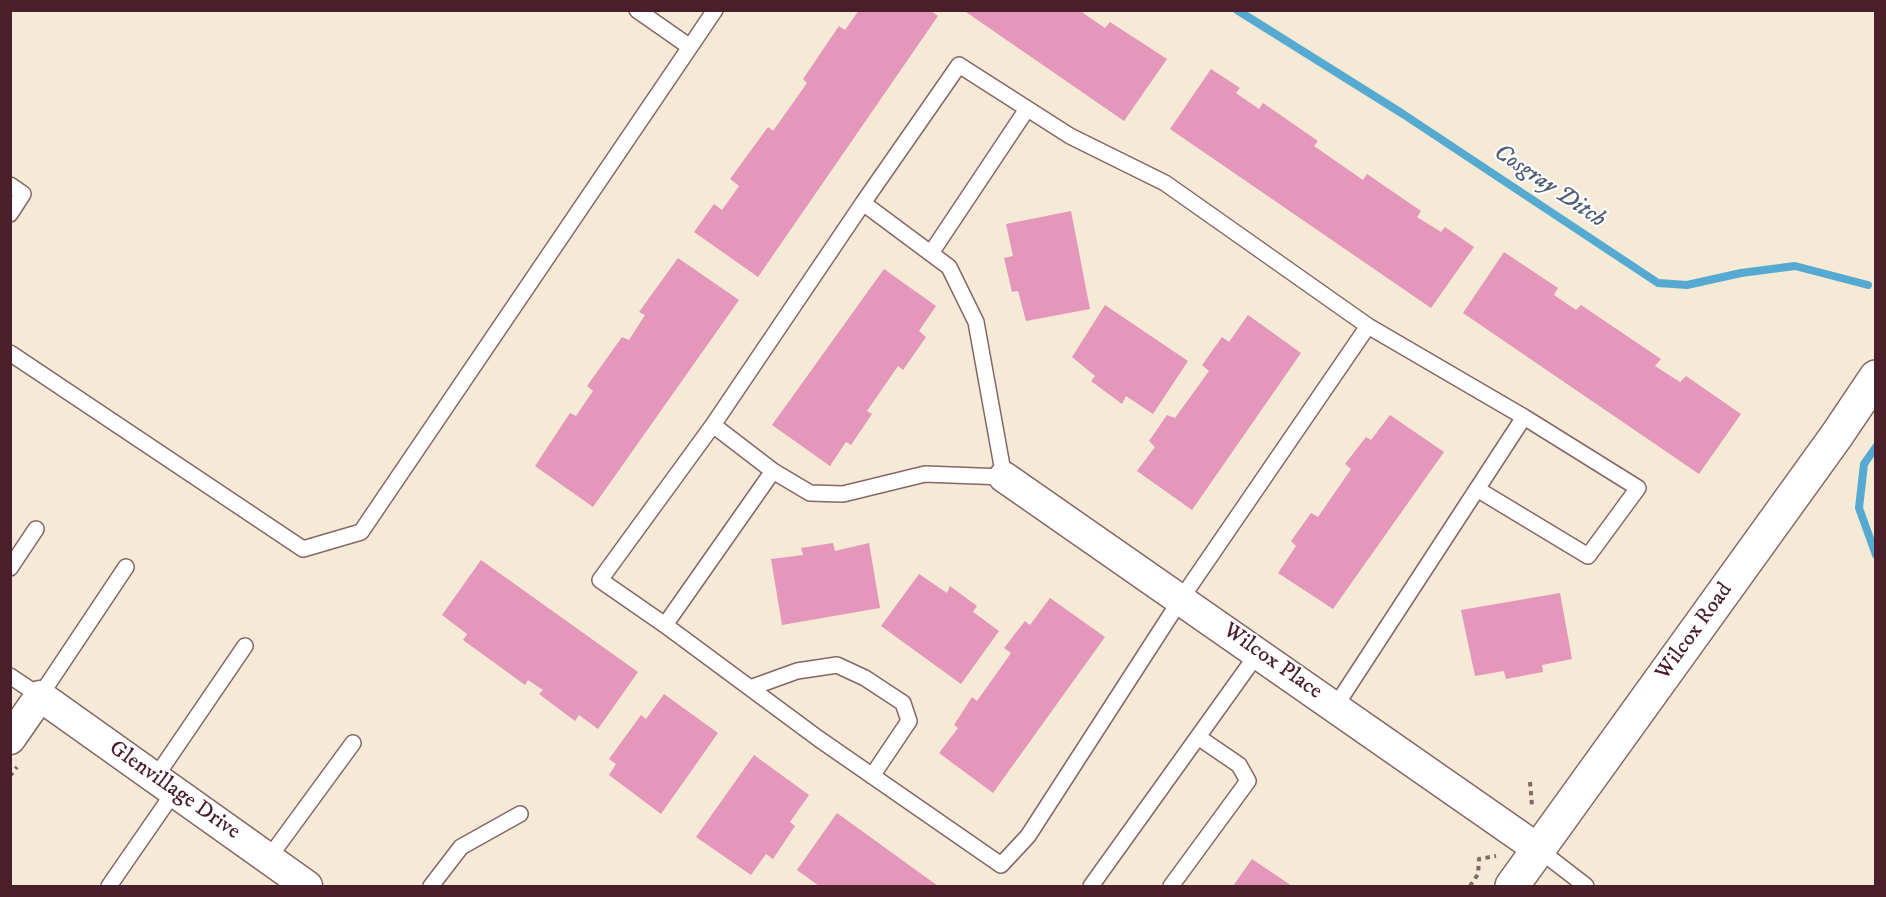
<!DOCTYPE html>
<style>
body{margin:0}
#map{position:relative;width:1886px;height:897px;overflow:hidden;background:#f5ead5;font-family:"IM FELL DW Pica",serif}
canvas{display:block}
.frame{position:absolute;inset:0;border:12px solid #4a1f2b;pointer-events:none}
</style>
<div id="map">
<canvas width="1886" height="897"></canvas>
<div class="frame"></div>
</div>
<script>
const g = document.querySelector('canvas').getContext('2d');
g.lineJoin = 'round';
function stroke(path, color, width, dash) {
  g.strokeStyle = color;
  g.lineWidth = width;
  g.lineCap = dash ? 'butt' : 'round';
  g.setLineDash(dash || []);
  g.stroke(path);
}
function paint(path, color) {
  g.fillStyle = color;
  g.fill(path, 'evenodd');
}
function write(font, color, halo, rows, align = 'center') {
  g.font = font + ' "IM FELL DW Pica",serif';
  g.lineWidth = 4.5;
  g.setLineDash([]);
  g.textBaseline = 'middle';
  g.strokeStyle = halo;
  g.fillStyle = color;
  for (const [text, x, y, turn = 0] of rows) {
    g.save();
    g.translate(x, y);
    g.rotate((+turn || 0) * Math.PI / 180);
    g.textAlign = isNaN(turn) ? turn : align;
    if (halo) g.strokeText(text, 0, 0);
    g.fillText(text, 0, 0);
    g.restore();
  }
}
stroke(new Path2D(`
 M1237,10L1403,114L1658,283L1687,285L1741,273L1795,266L1868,285
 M1876,447L1864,464L1859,508L1876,555`), '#56aad2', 8);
paint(new Path2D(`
 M859,10H930L938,16L758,277L694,232L714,204L722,210L739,186L730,179L768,127L773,131L807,83L803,79L839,26L845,30Z
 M963,10H1084L1083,13L1105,28L1110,22L1167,59L1124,121Z
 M1211,69L1240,88L1236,93L1259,109L1263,103L1318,141L1314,146L1363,180L1367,174L1421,211L1417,217L1441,232L1445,227L1474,247L1431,308L1170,129Z
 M1071,211L1090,309L1026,321L1018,291L1012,292L1004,258L1013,256L1006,224Z
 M1504,252L1558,288L1554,295L1576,310L1581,305L1661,359L1655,366L1680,382L1686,376L1741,414L1699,474L1463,313Z
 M678,258L739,300L593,507L535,466L570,413L576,416L593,391L587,386L622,337L629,340L645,315L639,312Z
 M884,269L936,306L919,331L926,337L903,370L898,366L867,411L872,414L851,445L846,442L830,466L772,425Z
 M1105,305L1188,361L1153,414L1126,396L1122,404L1091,381L1095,376L1072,357Z
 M1248,315L1301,353L1192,510L1137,471L1155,447L1149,441L1167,415L1175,418L1209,371L1202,365L1222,337L1229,342Z
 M1390,415L1444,452L1333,609L1278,573L1296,546L1291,541L1311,513L1318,517L1351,469L1345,464L1366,437L1371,440Z
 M833,543L835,551L869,543L880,608L782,625L771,559L803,555L801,548Z
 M481,560L638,672L598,729L579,715L575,721L539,694L543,690L528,680L525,685L463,640L467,634L442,615Z
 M919,574L947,593L950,586L977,606L973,612L999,631L961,684L881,626Z
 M1560,593L1572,659L1542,665L1543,672L1506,679L1504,671L1475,676L1461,610Z
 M1050,598L1105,637L993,793L939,753L958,728L954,725L972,697L977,701L1011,653L1004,648L1025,621L1030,625Z
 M664,694L718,733L661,814L609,775L616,764L609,759L641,715L646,719Z
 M754,755L809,795L790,822L795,826L773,859L766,854L751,875L696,837Z
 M837,813L938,886H819L797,870Z
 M1252,859L1292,886H1233Z`), '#e496bb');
const lane = new Path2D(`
 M637,10L690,47L715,10
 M10,185L23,194L10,214
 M931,253L1027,109
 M10,353L303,549L361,532L690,47
 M773,471L713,425L863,203
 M1477,489L1588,556L1638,488L1524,417
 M10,568L36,529
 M665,625L600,580L713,425
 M10,676L40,696L126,567
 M750,688L797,671L837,665L865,678L903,703L909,721L872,776
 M1335,707L1524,417L1368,326L1181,599L1028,836L1001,865L819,739L665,625L773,471L810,493L843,494L925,474L1004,477L976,322L949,267L863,203L959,65L1070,136L1165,183L1368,326
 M155,778L245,646
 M1538,849L1586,886
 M268,859L353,743
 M109,886L174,792
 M431,886L461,847L520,814
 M1091,886L1258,653
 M1171,886L1248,781L1239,765L1198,737`);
const street = new Path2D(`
 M1004,477L1538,849
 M10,739L40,696L307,886`);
const secondary = new Path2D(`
 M1512,886L1837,435L1876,377`);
stroke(lane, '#866666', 18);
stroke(street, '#866666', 33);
stroke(secondary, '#866666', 36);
stroke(new Path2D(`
 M10,776L17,767
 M1530,782L1532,806
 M1470,886L1478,874L1479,859L1496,856`), '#866666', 4, [4.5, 4.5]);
stroke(lane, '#fff', 15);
stroke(street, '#fff', 30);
stroke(secondary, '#fff', 33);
write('22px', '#4a1f2b', '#fff', [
 ["Wilcox Road",1695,632,-54],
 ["Wilcox Place",1272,662,35],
 ["Glenvillage Drive",174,791,35]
]);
write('italic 24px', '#4f5e76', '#fff', [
 ["Cosgray Ditch",1549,187,34]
]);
</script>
